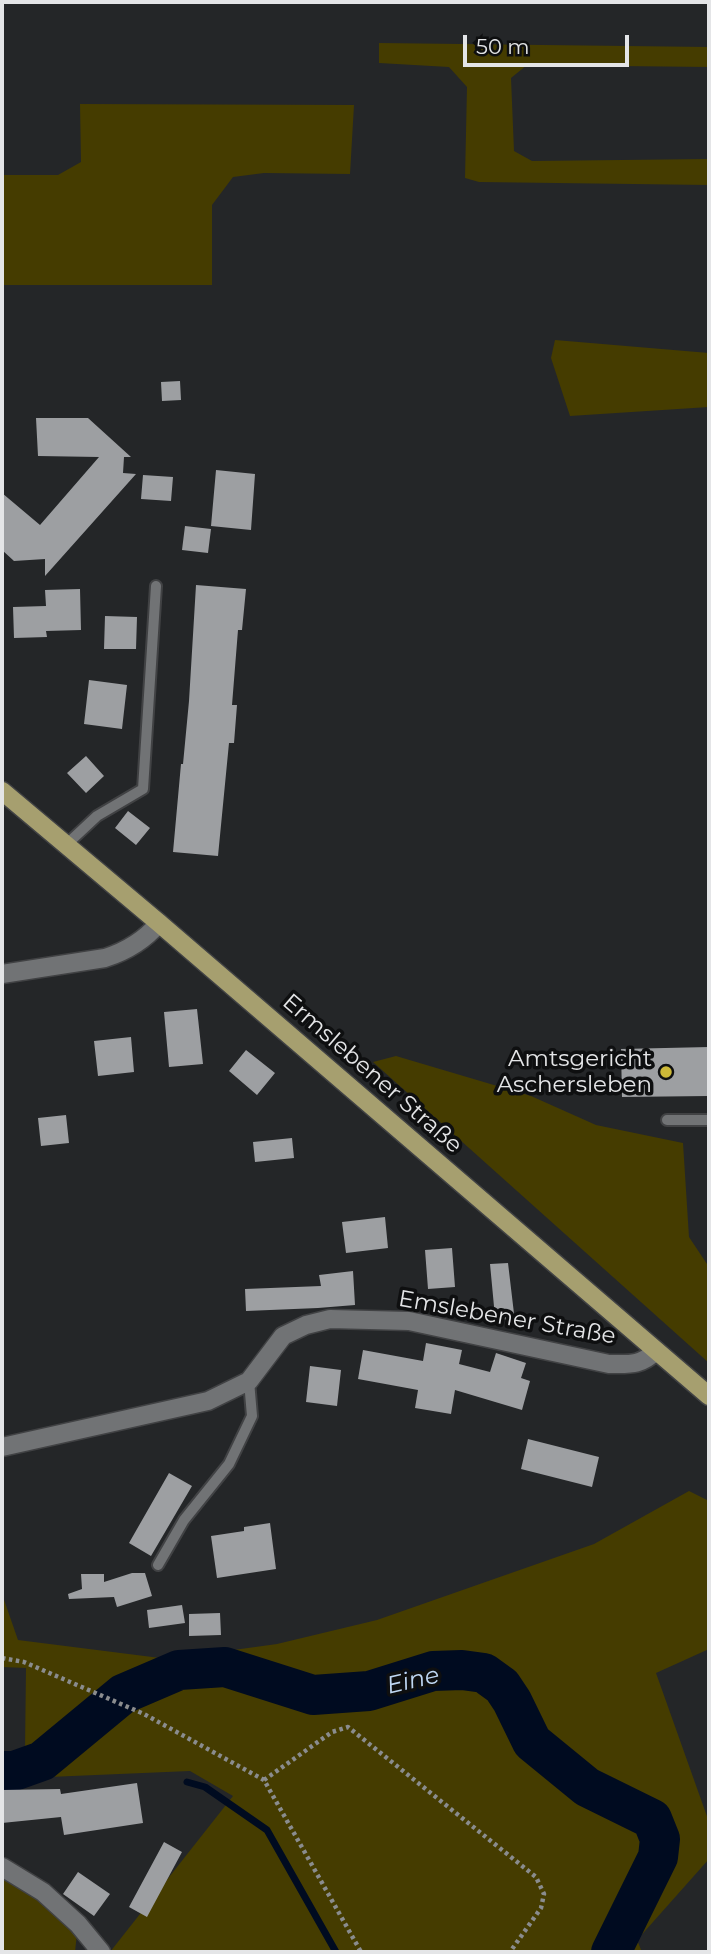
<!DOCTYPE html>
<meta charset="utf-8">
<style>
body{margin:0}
#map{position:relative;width:711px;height:1954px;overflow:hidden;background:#242628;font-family:Montserrat,sans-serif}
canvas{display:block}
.frame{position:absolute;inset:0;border:4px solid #e4e5e7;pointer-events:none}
.scale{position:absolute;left:463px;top:35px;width:166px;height:32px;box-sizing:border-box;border:4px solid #e4e5e7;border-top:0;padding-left:9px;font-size:21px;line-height:24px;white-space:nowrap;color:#e4e5e7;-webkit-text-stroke:5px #0e0f10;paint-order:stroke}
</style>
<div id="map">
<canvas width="711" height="1954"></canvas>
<div class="frame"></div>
<div class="scale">50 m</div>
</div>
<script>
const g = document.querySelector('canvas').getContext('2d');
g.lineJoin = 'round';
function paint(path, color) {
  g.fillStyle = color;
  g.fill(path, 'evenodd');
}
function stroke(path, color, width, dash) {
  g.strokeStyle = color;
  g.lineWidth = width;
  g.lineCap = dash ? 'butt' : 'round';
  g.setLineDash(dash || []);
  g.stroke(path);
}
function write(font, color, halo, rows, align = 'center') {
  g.font = font + ' Montserrat,sans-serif';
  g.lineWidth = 7;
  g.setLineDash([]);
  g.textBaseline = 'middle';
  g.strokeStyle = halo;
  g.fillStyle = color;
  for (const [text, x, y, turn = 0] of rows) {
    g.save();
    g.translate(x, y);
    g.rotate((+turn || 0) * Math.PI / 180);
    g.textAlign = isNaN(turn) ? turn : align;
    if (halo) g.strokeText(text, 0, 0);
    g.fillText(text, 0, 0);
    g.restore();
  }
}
paint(new Path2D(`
 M379,43L709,47V67L527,65L511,78L514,151L532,161L709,159V185L479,182L465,178L467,87L449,67L379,63Z
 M80,104L354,105L350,174L264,173L233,177L212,205V285H2V175H58L81,162Z
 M555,340L709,353V407L570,416L551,358Z
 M396,1056L531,1096L596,1125L683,1143L689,1237L709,1267V1363L373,1062Z
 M689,1491L709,1501V1649L656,1673L709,1822V1859L637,1940L642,1952H110L233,1796L190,1771L2,1779V1753L25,1750L26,1668L2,1667V1594L18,1640L168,1659L277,1644L377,1620L594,1544Z
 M2,1861L78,1924L75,1952H2Z`), '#453c00');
stroke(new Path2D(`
 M187,1782L205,1787L267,1830L336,1952`), '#000b20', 7);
stroke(new Path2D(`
 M2,1771H14L42,1761L123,1694L179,1670L225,1667L313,1695L369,1691L433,1671L462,1670L484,1673L502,1686L512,1701L532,1742L587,1787L652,1819L660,1839L658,1857L611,1952`), '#000b20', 40);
paint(new Path2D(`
 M180,381L181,400L162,401L161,382Z
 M36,418H88L131,457H124L123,473L136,474L45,576V559L14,561L2,550V493L40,525L99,457L38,456Z
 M216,470L255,474L251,530L211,526Z
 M143,475L173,477L171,501L141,499Z
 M185,526L211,529L208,553L182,550Z
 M196,585L246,589L242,630H238L232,705H237L234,743H229L218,856L173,852L181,764H183L189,701Z
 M80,589L81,630L46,631L47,637L14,638L13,607L46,606L45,590Z
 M105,616L137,617L136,649H104Z
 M89,680L127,685L122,729L84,724Z
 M86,756L104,776L86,793L67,773Z
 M128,811L150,828L136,845L115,828Z
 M197,1009L203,1064L169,1067L164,1012Z
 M131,1037L134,1072L98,1076L94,1041Z
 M709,1047V1096L622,1097L621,1049Z
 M246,1050L275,1073L257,1095L229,1071Z
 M66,1115L69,1143L41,1146L38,1118Z
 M292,1138L294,1158L255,1162L253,1142Z
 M385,1217L388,1248L346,1253L342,1222Z
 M452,1248L455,1287L428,1289L425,1250Z
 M508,1263L515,1322L495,1317L490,1264Z
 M353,1271L355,1305L318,1308L246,1311L245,1289L321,1286L319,1275Z
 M426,1343L462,1350L459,1364L490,1372L496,1353L526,1363L521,1378L530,1381L522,1410L455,1390L451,1414L415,1408L418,1390L358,1379L363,1350L423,1361Z
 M310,1366L341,1370L337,1406L306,1402Z
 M528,1439L599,1457L592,1487L521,1469Z
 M169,1473L192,1486L151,1556L129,1543Z
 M270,1523L276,1569L217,1578L211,1536L244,1531V1527Z
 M132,1573H145L152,1596L117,1607L114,1597L69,1599L68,1594L82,1589L81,1574H104V1582Z
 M182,1605L185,1623L149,1628L147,1610Z
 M220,1613L221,1635L189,1636V1614Z
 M137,1783L143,1823L64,1835L61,1817L2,1823V1790L60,1789L61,1794Z
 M164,1842L182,1852L147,1917L129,1907Z
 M78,1872L110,1894L94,1916L63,1894Z`), '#9d9fa2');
const service = new Path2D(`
 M66,845L97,816L143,789L156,586
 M667,1120H709
 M158,1565L184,1520L229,1464L252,1416L249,1381`);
const minor = new Path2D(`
 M2,1447L208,1401L249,1381L283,1336L306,1325L330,1319L409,1321L609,1364C630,1364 640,1366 656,1351
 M2,1867L43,1892L78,1924L101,1952`);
const secondary = new Path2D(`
 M2,974L105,958C127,951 144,941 159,923`);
const primary = new Path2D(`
 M2,791L159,923L709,1396`);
stroke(service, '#414244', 14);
stroke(minor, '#414244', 21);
stroke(secondary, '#414244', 21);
stroke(primary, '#414244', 21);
stroke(new Path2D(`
 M2,1658L24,1662L144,1714L264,1780L361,1952
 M264,1780L332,1732L348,1727L536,1877L544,1894L541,1908L510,1952`), '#8a8c8e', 4.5, [3.5, 3.5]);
stroke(service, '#717375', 10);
stroke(minor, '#717375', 18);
stroke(secondary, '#717375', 18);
stroke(primary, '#a69f6f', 18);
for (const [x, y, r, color] of [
 [666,1072,7,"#cdb938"]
]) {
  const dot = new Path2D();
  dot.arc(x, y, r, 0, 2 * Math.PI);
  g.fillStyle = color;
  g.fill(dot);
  stroke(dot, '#0e0f10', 2.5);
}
write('23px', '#e4e5e7', '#0e0f10', [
 ["Amtsgericht",652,1059],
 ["Aschersleben",652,1085]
], 'right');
write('23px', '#e4e5e7', '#0e0f10', [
 ["Ermslebener Straße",372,1074,41],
 ["Emslebener Straße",507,1318,10]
]);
write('italic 24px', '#bfd7f3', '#0e0f10', [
 ["Eine",413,1681,-13]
]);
</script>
